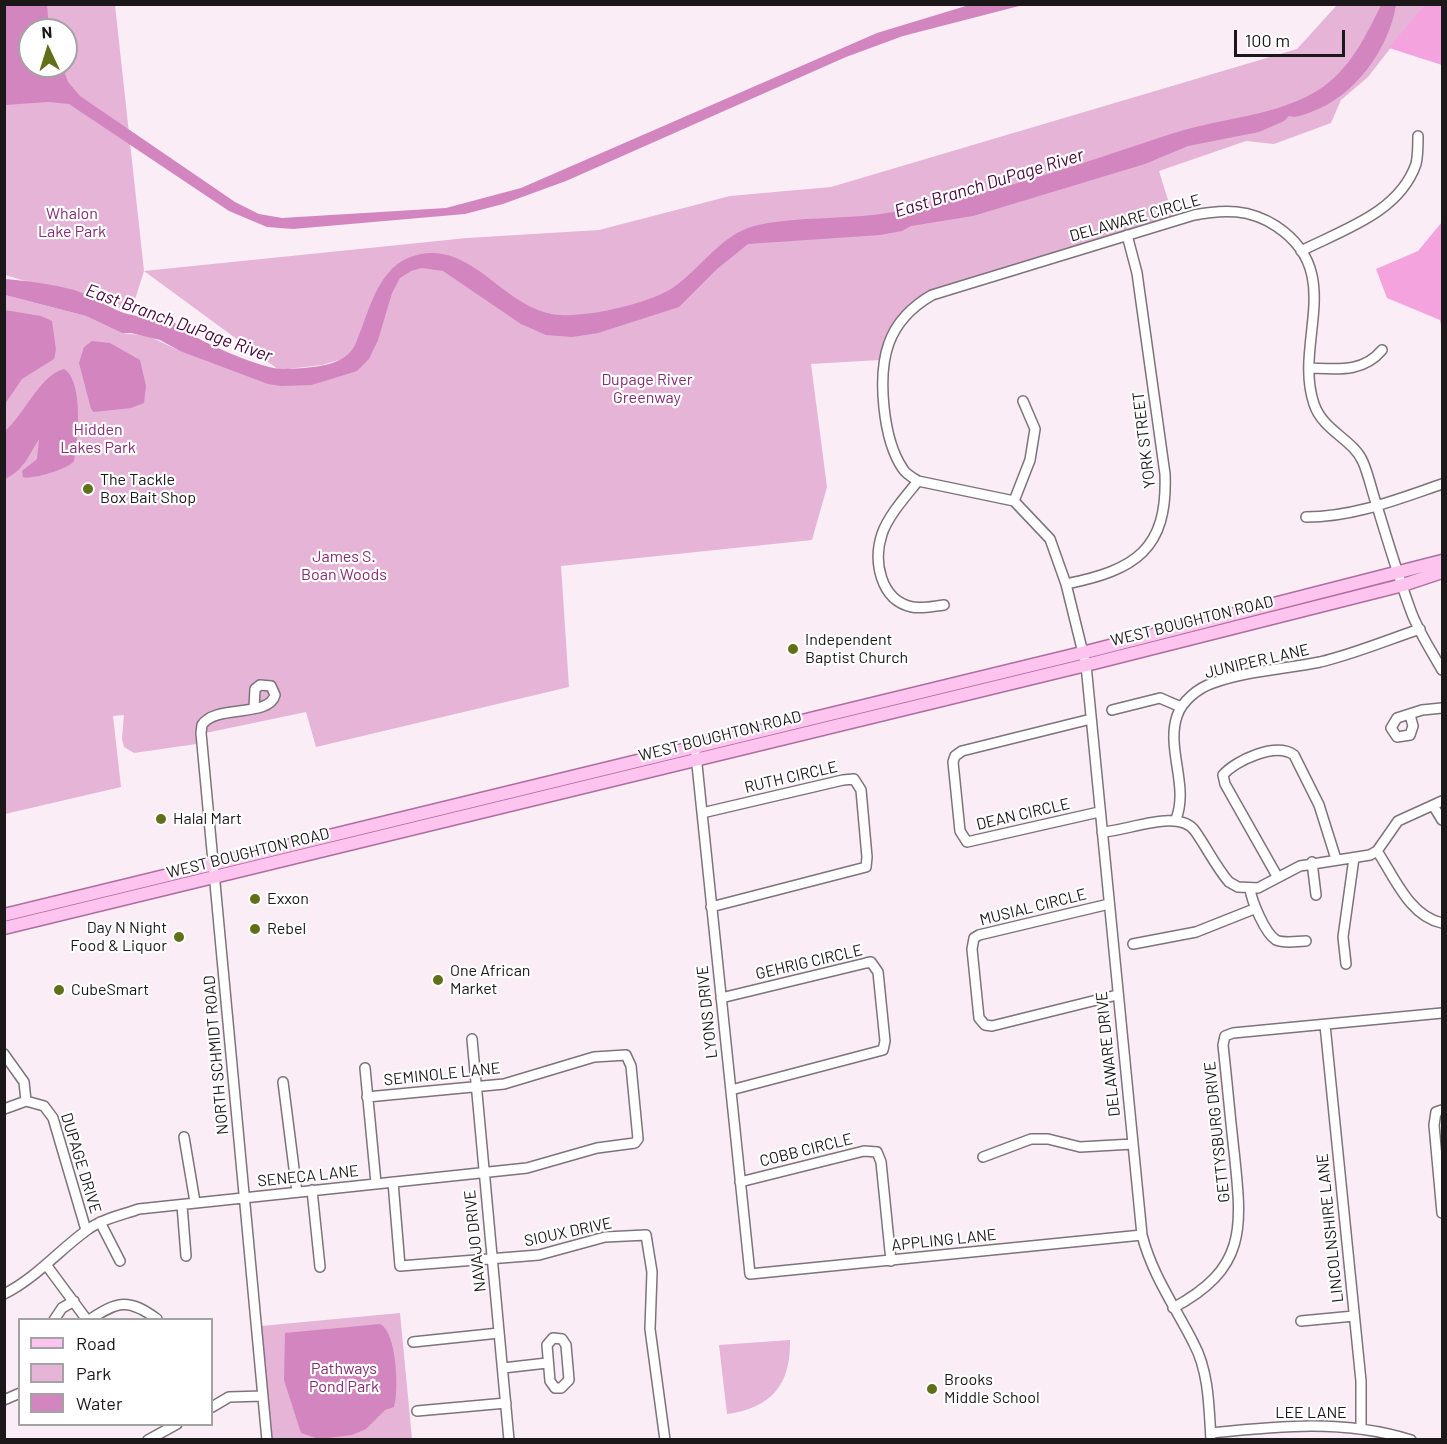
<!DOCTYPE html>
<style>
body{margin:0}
#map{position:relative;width:1447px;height:1444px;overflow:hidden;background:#faedf6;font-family:Barlow,sans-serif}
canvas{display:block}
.frame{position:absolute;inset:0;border:6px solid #1c181a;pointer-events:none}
.legend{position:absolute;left:18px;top:1318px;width:195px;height:108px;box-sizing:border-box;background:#fff;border:2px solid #a4a3a3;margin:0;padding:8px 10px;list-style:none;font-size:18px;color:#1c181a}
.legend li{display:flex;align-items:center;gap:12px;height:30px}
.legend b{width:30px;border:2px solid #a4a3a3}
.north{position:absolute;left:18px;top:18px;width:60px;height:60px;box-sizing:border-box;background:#fff;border:2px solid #a4a3a3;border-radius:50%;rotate:356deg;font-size:16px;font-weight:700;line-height:24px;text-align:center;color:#1c181a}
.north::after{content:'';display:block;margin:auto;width:21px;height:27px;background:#616f19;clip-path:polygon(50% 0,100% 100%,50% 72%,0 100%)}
.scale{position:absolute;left:1234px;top:30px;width:111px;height:27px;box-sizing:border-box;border:3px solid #1c181a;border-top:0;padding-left:8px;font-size:18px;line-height:21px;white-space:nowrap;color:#1c181a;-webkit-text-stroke:4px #fff;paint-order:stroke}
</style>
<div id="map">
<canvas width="1447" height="1444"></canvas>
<div class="frame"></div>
<ul class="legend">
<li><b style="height:8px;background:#fdc4ef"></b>Road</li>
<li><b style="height:16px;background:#e5b4d7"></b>Park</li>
<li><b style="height:16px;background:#d385bf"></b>Water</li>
</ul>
<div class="north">N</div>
<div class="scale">100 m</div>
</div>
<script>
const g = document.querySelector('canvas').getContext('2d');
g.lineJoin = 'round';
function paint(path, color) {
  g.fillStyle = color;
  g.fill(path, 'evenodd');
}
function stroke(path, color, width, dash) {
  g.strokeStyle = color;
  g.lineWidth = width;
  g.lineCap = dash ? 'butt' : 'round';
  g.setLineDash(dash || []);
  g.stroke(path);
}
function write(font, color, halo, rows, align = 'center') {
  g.font = font + ' Barlow,sans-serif';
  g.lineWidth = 4.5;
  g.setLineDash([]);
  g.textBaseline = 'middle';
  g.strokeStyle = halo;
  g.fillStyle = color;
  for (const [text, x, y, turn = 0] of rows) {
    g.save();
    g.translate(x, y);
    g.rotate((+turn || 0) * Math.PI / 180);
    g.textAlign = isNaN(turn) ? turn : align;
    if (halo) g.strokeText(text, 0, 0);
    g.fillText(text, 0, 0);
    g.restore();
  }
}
paint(new Path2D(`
 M4,5H115L144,271L467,238L599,230L730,196L831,187L1297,49L1337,5H1424L1368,77L1341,100L1331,123L1274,144L1246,141L1159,171L1173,216L938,288C906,301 886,327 879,360L811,364L827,487L812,540L561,566L569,687L316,747L306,712L196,735V744L134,753L124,747L122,739L124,715L113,716L121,787L5,814V295L86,316L122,333L148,336L180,351L312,385L356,370L339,360L322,365L279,370L144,271L131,312L5,275ZM30,30H66V66H30Z
 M400,1313L412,1439H272L261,1326Z
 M790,1340C791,1385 771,1408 727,1414L719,1345Z`), '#e5b4d7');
paint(new Path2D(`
 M1424,5H1442V65L1389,48Z
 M1442,222V331L1440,320L1387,298L1376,269L1418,251Z`), '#f4a3de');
paint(new Path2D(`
 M5,4L47,5L49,30H30V66H62L68,82L80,96L235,202L259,214L282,218L446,208L521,188L877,33L969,5H1023L903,36L846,57L566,181L503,204L465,214L293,229L267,227L229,211L69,104L48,102L5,105Z
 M1381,5H1396C1389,49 1354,97 1311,112C1303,115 1297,118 1289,116L1284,121L1259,132L1188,146L1145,164L973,216L911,226L902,231L880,235L748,244L717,269L679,307L598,333L572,337L546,335L521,324L443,271L422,268L411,271L400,278L392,293L378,340L369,359L357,371L312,385L281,386L268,384L180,351L160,340L131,333H122L86,316L5,295V279C28,281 52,284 74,290C91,295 107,307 124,313C139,318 155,317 170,321C178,324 183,329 190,334C209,345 264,370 284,369C304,368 338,368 351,351C356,346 358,336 361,330C373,298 383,261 421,254C476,244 507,313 561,315C589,317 651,303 674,287C701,268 721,235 754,226C795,216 844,220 887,213C984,198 1080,164 1174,133C1223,117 1279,117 1323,87C1351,67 1367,34 1381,5Z
 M5,310L41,316L52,321L56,350L54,359L22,379L5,404Z
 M92,341L110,343L140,360L146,386L144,403L131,408L94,412L91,409L79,363L84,347Z
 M64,369C84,381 78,441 74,461C69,469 31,480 23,477L22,471L37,459L39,439C29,455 24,470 5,479V431C24,415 40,375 64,369Z
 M380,1324C397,1332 399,1391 394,1407L385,1410L366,1429L352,1435L319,1439L301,1433L284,1380L285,1333Z`), '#d385bf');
const minor = new Path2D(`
 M1301,251C1342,230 1399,213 1416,164C1418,156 1418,145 1418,136
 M1310,368C1337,369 1363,373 1382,350
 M918,481L1014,501L1050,539L1066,584L1086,665L1142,1235C1152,1275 1176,1308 1194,1344C1209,1372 1209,1408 1211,1440
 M1014,501L1030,460L1035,429L1023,401
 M1306,517C1354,517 1398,499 1442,484
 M1066,584C1135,570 1168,550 1165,474L1137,273L1127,235
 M944,605C934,606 922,609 912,607C880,600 873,561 882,534C888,516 906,496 918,481C913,478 906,474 903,469C883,440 877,376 889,343C897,321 913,306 932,295L1194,215C1224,209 1250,209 1276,226C1347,273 1293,342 1314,404C1323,431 1353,439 1363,462C1369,476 1372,492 1377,506C1388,542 1399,579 1412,614C1420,634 1432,652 1442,670
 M254,708L255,689L260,685L271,686L275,695C269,718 215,704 202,725L201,733L267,1440
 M1112,710L1160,698L1181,707
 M1410,715L1413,726L1410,735L1397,737L1391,728L1397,718L1422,710L1442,708
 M1091,719L962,751L955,756L953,762L960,831L967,842L1099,812
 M696,755L750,1274L1142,1235
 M1434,807L1442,820
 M702,813L843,780L854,779L861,790L867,857L866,867L711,907
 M1176,819C1189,786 1166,749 1177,716C1182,701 1198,688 1213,683C1246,671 1285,669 1320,662C1354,654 1387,640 1420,629
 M1102,832C1128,831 1179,808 1195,831C1207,848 1216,867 1229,882L1238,887L1258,888L1300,866L1370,855L1377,851L1398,821L1442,801
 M1377,851C1394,876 1409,916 1442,923
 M1312,862L1316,895
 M1277,876L1225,784L1223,775C1236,760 1276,742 1294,755L1319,805L1336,859
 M1250,889C1252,902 1265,933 1276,940C1285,944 1297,941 1306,941
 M1109,904L979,935L974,938L972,949L979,1018L985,1025L992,1026L1117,995
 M1133,944L1196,932L1254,909
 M1346,964L1343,937L1354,858
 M721,998L866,963L871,962L878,972L885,1041L883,1050L731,1090
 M1325,1025L1361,1381V1429
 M472,1039L509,1440
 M4,1054L24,1082L26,1101L44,1106L53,1118L86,1230
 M365,1068L376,1183
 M283,1082L297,1192
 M4,1109L26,1101
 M1442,1110L1436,1112L1434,1125L1442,1213
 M184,1137L195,1202
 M983,1157L1031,1139H1048L1080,1147L1133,1144
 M393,1182L400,1266L539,1255L605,1237L646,1235L652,1272L650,1329L665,1440
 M740,1182L864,1151L877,1152L881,1162L891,1261
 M312,1190L320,1267
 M182,1205L186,1256
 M100,1222L120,1261
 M47,1266L87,1320
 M4,1294C36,1278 58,1251 87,1230C102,1219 122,1215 139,1209L527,1168L597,1148L635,1143L638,1139L631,1066L626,1055L594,1057L504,1084L367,1097
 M1173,1308C1248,1268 1242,1227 1234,1151C1230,1116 1227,1081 1223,1045L1225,1036L1233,1033L1442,1013
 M54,1320L62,1308L74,1301
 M89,1320C118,1301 128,1298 157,1319
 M1301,1321L1354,1316
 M553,1338L562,1339L566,1345L569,1380L561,1388H555L550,1381L547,1345Z
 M413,1342L499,1333
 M503,1368L547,1363
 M4,1400L20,1393
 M212,1407L229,1397L263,1396
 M417,1411L506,1403
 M1211,1433C1279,1426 1344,1419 1411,1440
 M148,1440L177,1424`);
const major = new Path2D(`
 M4,915L1094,650L1442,561
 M4,928L1086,665L1403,585L1442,572`);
stroke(minor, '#7e737a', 12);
stroke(major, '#ae6e9d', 15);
stroke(minor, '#fff', 9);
stroke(major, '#fdc4ef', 12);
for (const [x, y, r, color] of [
 [88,489,6,"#616f19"],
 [793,649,6,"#616f19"],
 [161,819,6,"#616f19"],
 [255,899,6,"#616f19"],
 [255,929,6,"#616f19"],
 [179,937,6,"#616f19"],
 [438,980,6,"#616f19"],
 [59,990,6,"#616f19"],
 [932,1389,6,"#616f19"]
]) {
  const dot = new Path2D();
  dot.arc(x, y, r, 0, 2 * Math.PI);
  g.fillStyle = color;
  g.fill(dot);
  stroke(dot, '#fff', 2);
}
write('16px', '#882c75', '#fff', [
 ["Whalon",72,214],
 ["Lake Park",72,232],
 ["Dupage River",647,380],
 ["Greenway",647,398],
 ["Hidden",98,430],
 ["Lakes Park",98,448],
 ["James S.",344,557],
 ["Boan Woods",344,575],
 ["Pathways",344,1369],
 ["Pond Park",344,1387]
]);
write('16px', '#1c181a', '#fff', [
 ["DELAWARE CIRCLE",1135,218,-16],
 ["YORK STREET",1144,440,-97],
 ["WEST BOUGHTON ROAD",1192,621,-14],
 ["JUNIPER LANE",1257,661,-13],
 ["WEST BOUGHTON ROAD",720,736,-14],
 ["RUTH CIRCLE",791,777,-13],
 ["DEAN CIRCLE",1023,814,-13],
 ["WEST BOUGHTON ROAD",248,853,-14],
 ["MUSIAL CIRCLE",1033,907,-14],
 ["GEHRIG CIRCLE",809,962,-13],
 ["LYONS DRIVE",707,1012,-96],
 ["DELAWARE DRIVE",1108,1054,-96],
 ["NORTH SCHMIDT ROAD",216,1055,-95],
 ["SEMINOLE LANE",442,1074,-6],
 ["GETTYSBURG DRIVE",1217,1132,-96],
 ["COBB CIRCLE",806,1150,-14],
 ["DUPAGE DRIVE",81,1163,73],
 ["SENECA LANE",308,1176,-6],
 ["LINCOLNSHIRE LANE",1330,1228,-96],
 ["SIOUX DRIVE",568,1232,-12],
 ["APPLING LANE",944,1240,-6],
 ["NAVAJO DRIVE",475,1241,-96],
 ["LEE LANE",1311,1413]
]);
write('16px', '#1c181a', '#fff', [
 ["The Tackle",100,480],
 ["Box Bait Shop",100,498],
 ["Independent",805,640],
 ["Baptist Church",805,658],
 ["Halal Mart",173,819],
 ["Exxon",267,899],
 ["Day N Night",167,928,"right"],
 ["Food & Liquor",167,946,"right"],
 ["Rebel",267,929],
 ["One African",450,971],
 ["Market",450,989],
 ["CubeSmart",71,990],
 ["Brooks",944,1380],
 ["Middle School",944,1398]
], 'left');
write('italic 18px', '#4b033f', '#fff', [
 ["East Branch DuPage River",989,183,-17],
 ["East Branch DuPage River",179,323,20]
]);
</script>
